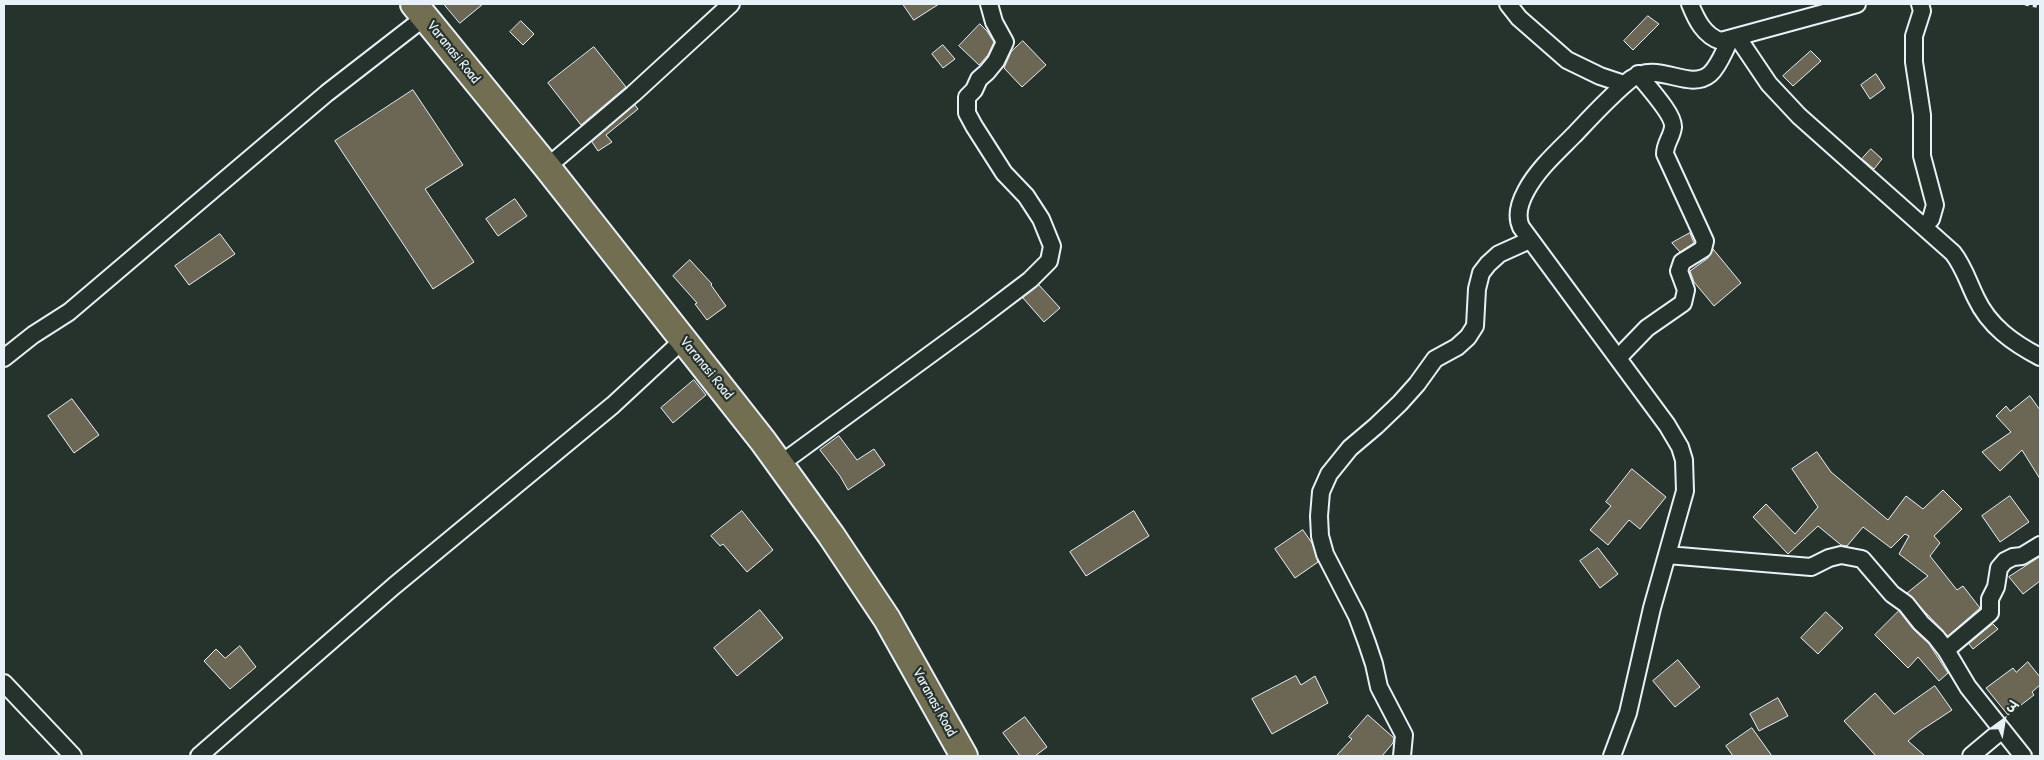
<!DOCTYPE html>
<meta charset="utf-8">
<style>
body{margin:0}
#map{position:relative;width:2044px;height:760px;overflow:hidden;background:#26332d;font-family:"Patrick Hand","Playpen Sans Deva",sans-serif}
canvas{display:block}
.frame{position:absolute;inset:0;border:5px solid #e8f1f8;pointer-events:none}
.north{position:absolute;left:1979px;top:695px;width:50px;height:50px;-webkit-text-stroke:4px #26332d;paint-order:stroke;rotate:32deg;font-size:14px;font-weight:700;line-height:20px;text-align:center;color:#e8f1f8}
.north::after{content:'';display:block;margin:auto;width:18px;height:22px;background:#e8f1f8;clip-path:polygon(50% 0,100% 100%,50% 72%,0 100%)}
</style>
<div id="map">
<canvas width="2044" height="760"></canvas>
<div class="frame"></div>
<div class="north">उ</div>
</div>
<script>
const g = document.querySelector('canvas').getContext('2d');
g.lineJoin = 'round';
function paint(path, color) {
  g.fillStyle = color;
  g.fill(path, 'evenodd');
}
function stroke(path, color, width, dash) {
  g.strokeStyle = color;
  g.lineWidth = width;
  g.lineCap = dash ? 'butt' : 'round';
  g.setLineDash(dash || []);
  g.stroke(path);
}
function write(font, color, halo, rows, align = 'center') {
  g.font = font + ' "Patrick Hand",sans-serif';
  g.lineWidth = 4.5;
  g.setLineDash([]);
  g.textBaseline = 'middle';
  g.strokeStyle = halo;
  g.fillStyle = color;
  for (const [text, x, y, turn = 0] of rows) {
    g.save();
    g.translate(x, y);
    g.rotate((+turn || 0) * Math.PI / 180);
    g.textAlign = isNaN(turn) ? turn : align;
    if (halo) g.strokeText(text, 0, 0);
    g.fillText(text, 0, 0);
    g.restore();
  }
}
const building = new Path2D(`
 M444,4H483L460,23Z
 M903,4H939L914,20Z
 M1648,16L1659,24L1633,50L1624,41Z
 M521,21L534,34L523,45L510,32Z
 M980,24L987,31L994,42L988,55L979,65L959,46Z
 M1023,41L1046,65L1022,87L1004,68L1011,52Z
 M943,45L955,59L943,68L932,54Z
 M594,47L626,87L581,125L548,83Z
 M1811,51L1821,61L1793,86L1783,76Z
 M1876,74L1885,88L1870,99L1861,85Z
 M413,90L463,165L425,189L474,262L433,289L335,141Z
 M635,105L638,109L606,135L612,142L598,151L592,142Z
 M1871,149L1882,159L1874,169L1862,159Z
 M515,199L527,216L498,236L486,219Z
 M1690,233L1694,243L1680,252L1672,243Z
 M220,234L235,254L189,285L175,266Z
 M1713,249L1741,283L1714,306L1694,282L1690,271L1708,258Z
 M690,260L712,284L711,285L726,306L707,320L695,304L697,303L673,276Z
 M1039,285L1060,308L1044,322L1023,298Z
 M694,380L706,395L673,423L661,408Z
 M2030,396L2040,410V479L2022,450L2000,471L1982,452L2011,432L1996,416L2006,406L2010,411Z
 M72,399L99,435L74,453L48,416Z
 M839,436L857,460L874,449L885,465L848,490L840,476L820,450Z
 M1817,452L1831,472L1888,520L1906,496L1923,509L1943,490L1962,509L1934,536L1940,543L1930,556L1957,590L1963,586L1980,608L1948,636L1907,593L1928,576L1899,554L1909,536L1905,534L1891,548L1863,527L1847,546L1841,545L1818,526L1788,554L1753,517L1766,504L1795,534L1818,507L1792,469Z
 M1632,469L1666,497L1640,529L1629,520L1608,545L1590,530L1611,506L1606,502Z
 M2010,496L2029,522L2000,542L1982,516Z
 M742,511L773,550L747,572L723,544L720,546L711,536Z
 M1134,511L1149,536L1086,576L1070,552Z
 M1303,530L1312,543L1318,562L1295,578L1275,549Z
 M1598,548L1618,574L1600,588L1580,561Z
 M2040,557V581L2023,594L2009,577Z
 M760,610L783,638L737,676L714,648Z
 M1899,611L1913,629L1929,644L1948,673L1939,681L1918,657L1908,668L1875,635Z
 M1826,612L1843,628L1818,654L1801,638Z
 M1993,624L1998,629L1973,649L1969,644Z
 M240,646L256,667L230,689L204,661L216,649L225,658Z
 M1678,660L1700,687L1675,707L1653,681Z
 M2028,662L2040,677V685L2032,692L2034,695L2008,715L1986,688L2013,668L2016,672Z
 M1296,676L1301,685L1315,676L1328,703L1272,734L1252,699Z
 M1935,686L1952,710L1920,731L1908,741L1925,756H1876L1844,721L1875,693L1894,714Z
 M1778,698L1788,716L1759,731L1750,714Z
 M1368,715L1394,738L1393,743L1382,756H1336L1352,739L1349,737Z
 M1025,717L1047,747L1035,756H1020L1003,733Z
 M1752,728L1772,756H1733L1726,746Z`);
paint(building, '#6c6755');
stroke(building, '#e8f1f8', 1);
const minor = new Path2D(`
 M1508,4L1519,18L1567,60L1600,76L1624,84
 M1690,4C1696,19 1704,36 1721,41L1857,4
 M1920,4L1922,11L1914,36V62L1922,115V156L1935,205L1931,219L1924,226
 M1738,38L1769,84L1799,116L1953,253C1964,267 1968,282 1976,298C1989,326 2013,343 2040,357
 M547,167L633,94L731,4
 M4,358L33,335L69,312L327,93L425,17
 M1618,358L1647,328L1683,303L1686,290L1679,271L1682,262L1703,249L1705,241L1665,154C1665,143 1672,137 1673,127C1674,114 1646,85 1638,74
 M779,465L976,321L1030,280L1049,261L1052,246L1041,219L1026,196L1004,173L974,126L967,113V97L974,90L979,79L987,72L996,61L1005,42L994,22L989,4
 M1667,555L1811,567L1829,558L1841,555L1862,559L1892,594L1906,604L1921,623L1936,637L1946,650L1968,687L2023,756
 M1946,650L1990,613V599L1996,587L1999,568L2005,561L2013,557L2022,556L2040,545
 M4,683L73,756
 M199,756L394,586L613,405L683,340
 M1402,756L1404,735L1379,687L1374,664L1367,643L1357,616L1325,554L1320,536L1319,516L1321,492L1329,474L1350,448L1376,426L1400,403L1417,384L1435,359L1457,347L1468,337L1475,326L1477,289L1481,273L1488,264L1499,254L1530,240
 M1612,756L1628,713L1652,608L1685,491L1684,460L1680,447L1667,425L1521,227C1516,216 1520,202 1526,191C1537,170 1557,152 1574,135C1592,116 1610,96 1631,79C1658,60 1689,92 1710,74C1719,66 1724,51 1730,40
 M1971,756L2002,730`);
const trunk = new Path2D(`
 M414,4L547,167L763,441L831,535L887,619L964,756`);
stroke(minor, '#e8f1f8', 20);
stroke(trunk, '#e8f1f8', 30);
stroke(new Path2D(`
 M2025,4L2040,7`), '#e8f1f8', 3, [4, 4]);
stroke(minor, '#26332d', 16);
stroke(trunk, '#726e52', 26);
write('15px', '#e8f1f8', '#26332d', [
 ["Varanasi Road",453,52,51],
 ["Varanasi Road",706,368,51],
 ["Varanasi Road",934,702,61]
]);
</script>
